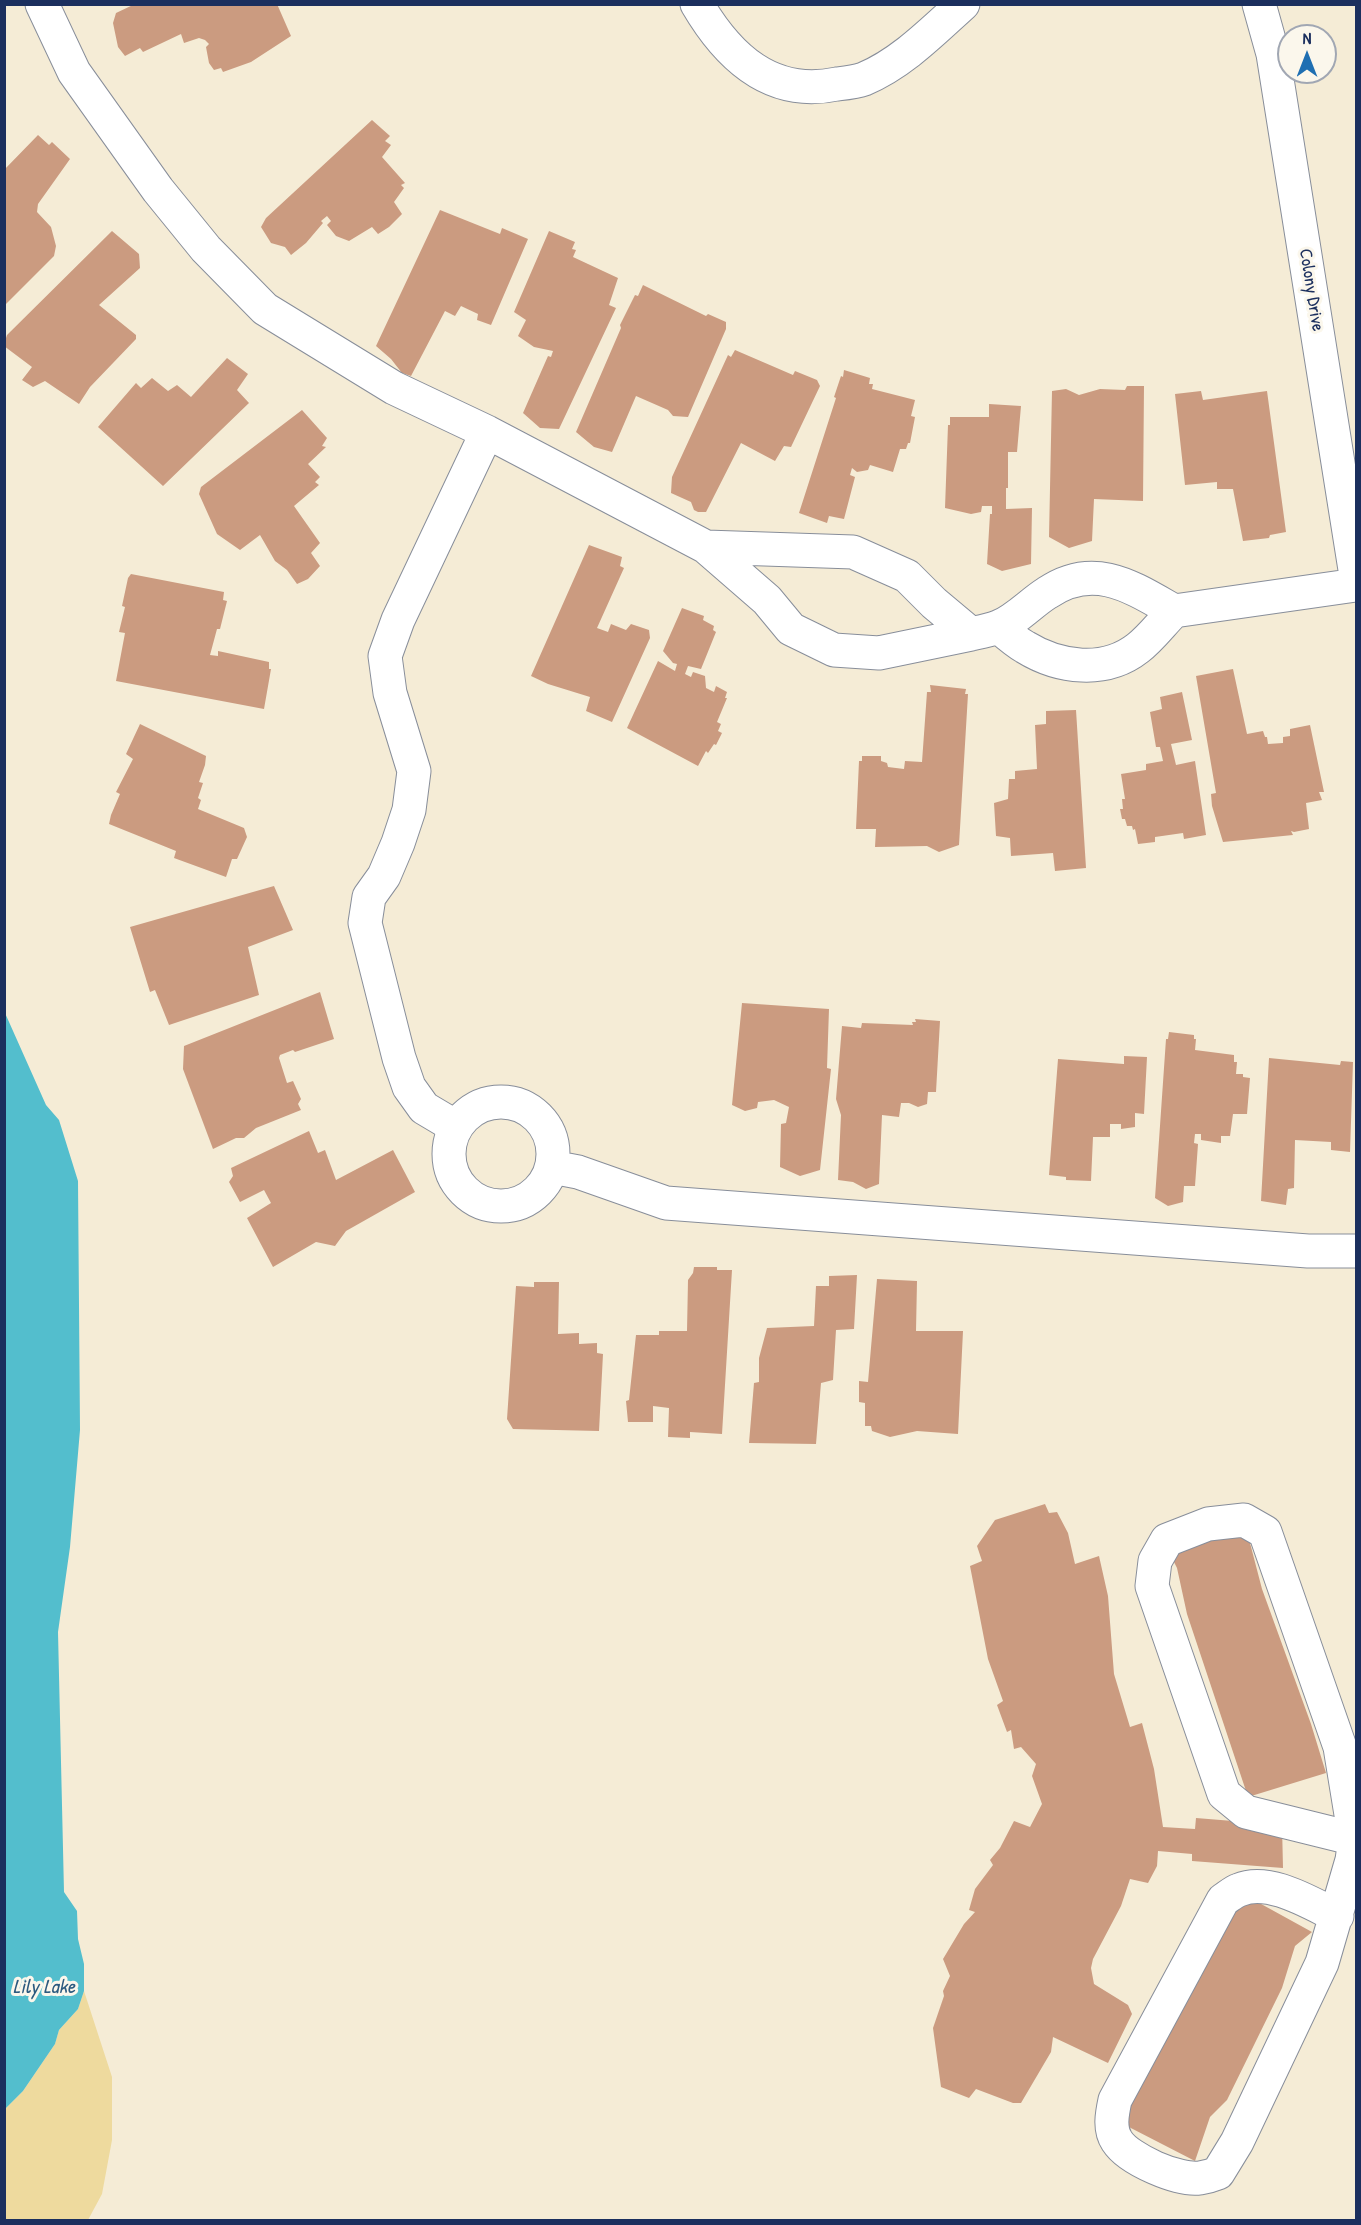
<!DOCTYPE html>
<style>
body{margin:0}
#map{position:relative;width:1361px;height:2225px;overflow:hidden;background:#f5ecd6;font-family:"Patrick Hand",sans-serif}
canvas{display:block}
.frame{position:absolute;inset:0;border:6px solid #1b2f5e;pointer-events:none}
.north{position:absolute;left:1277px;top:24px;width:60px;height:60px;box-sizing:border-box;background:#fbf7ec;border:2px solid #a1a7b3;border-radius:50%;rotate:0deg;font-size:16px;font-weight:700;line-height:24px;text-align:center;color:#1b2f5e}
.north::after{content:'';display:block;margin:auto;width:21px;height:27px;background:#1f6fb2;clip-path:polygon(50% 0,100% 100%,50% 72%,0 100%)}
</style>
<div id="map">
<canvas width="1361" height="2225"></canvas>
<div class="frame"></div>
<div class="north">N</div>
</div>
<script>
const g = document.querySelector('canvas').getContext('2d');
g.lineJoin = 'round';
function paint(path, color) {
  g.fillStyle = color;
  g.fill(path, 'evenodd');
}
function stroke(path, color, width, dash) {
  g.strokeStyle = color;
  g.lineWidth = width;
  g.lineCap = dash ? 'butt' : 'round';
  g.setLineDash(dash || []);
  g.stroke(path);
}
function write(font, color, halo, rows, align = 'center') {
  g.font = font + ' "Patrick Hand",sans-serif';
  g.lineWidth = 6;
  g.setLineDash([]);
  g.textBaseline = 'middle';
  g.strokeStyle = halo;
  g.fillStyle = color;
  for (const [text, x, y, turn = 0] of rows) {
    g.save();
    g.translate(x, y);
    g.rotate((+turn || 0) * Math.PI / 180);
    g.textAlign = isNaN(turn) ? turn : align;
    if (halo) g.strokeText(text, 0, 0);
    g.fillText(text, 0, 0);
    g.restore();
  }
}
paint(new Path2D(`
 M84,1991L112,2077V2140L102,2194L88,2220H5V2109L23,2091L55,2044L59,2030L78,2009Z`), '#eeda9e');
paint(new Path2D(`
 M5,1013L46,1105L59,1120L78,1181L80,1430L70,1547L58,1632L64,1892L77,1911L78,1939L84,1964V1991L78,2009L59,2030L55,2044L23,2091L5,2109Z`), '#53becd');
paint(new Path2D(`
 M135,4H277L291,36L251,62L223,72L221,68L214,70L209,63L206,47L209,44L205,40L199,38L184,43L181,34L143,52L140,48L125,56L118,47L113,23L116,13Z
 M372,120L390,136L385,141L391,145L382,157L405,183L401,185L404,188L394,202L402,214L389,227L378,234L372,227L349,241L336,236L327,225L331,221L327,216L321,221L323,223L306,243L291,255L285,247L271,243L261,227L266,218Z
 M38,135L49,145L52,142L70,159L38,204L37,212L51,227L56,246L54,256L4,306V170Z
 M440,210L500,234L502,228L528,239L491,325L477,320L478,314L461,306L455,316L445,311L411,376L402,373L391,359L376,346Z
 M112,231L139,254L140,268L99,305L136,335V339L90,387L79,404L45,381L33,387L22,380L32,367L4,346V344L7,335Z
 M549,231L575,242L572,249L576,250L573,257L618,278L609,305L616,308L559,429L540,428L523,413L548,356L551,357L553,351L534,347L518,336L526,320L514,312Z
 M643,285L706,316L708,314L726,322V329L688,417L673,416L668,410L636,396L612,452L594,447L576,432L621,328L620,325L635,295L638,296Z
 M735,350L793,375L795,371L817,380L820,386L791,447L784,446L775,461L741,443L706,512H698L694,510L691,502L671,493L672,477L728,355L731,357Z
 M227,358L248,374L237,390L249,403L163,486L98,427L136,383L141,388L152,378L168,391L177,385L191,397Z
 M844,370L870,378L869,384H873L872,389L915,400L911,416L915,417L910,443H908L906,449H900L893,472L870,465L868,470L857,472L852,468L850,475L855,477L844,519L829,516L827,523L799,513L836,398L834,397L841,376L843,377Z
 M1127,386H1144L1143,501L1094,499L1092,541L1069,548L1049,537L1052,391L1066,389L1079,395L1100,389L1125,390Z
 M1201,391L1203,400L1267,391L1286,532L1270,535L1269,538L1243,541L1233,489H1217V482L1185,485L1175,394Z
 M989,404L1021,406L1017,452H1008V488H1006V509L1032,508L1031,564L1002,571L987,564L990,514H992V506H982L981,512L971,514L945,508L948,425H950V417H989Z
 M302,410L327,438L322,446L326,447L308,464L320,477L315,482L319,485L294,506L320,543L311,553L320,566L308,579L297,584L287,570L275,561L260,535L240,550L217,534L199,494L201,487Z
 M589,545L622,557L620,566L624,568L597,628L608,632L611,624L626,630L631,624L649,630L650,638L612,722L586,711L590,697L548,684L531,676Z
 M131,574L224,592L223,600L227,601L220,629H217L210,655L218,656V651L269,662V669H271L264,709L116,681L125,633L119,632L125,607L122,606L128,578Z
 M682,608L704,616L703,620L714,626L713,630L716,632L701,669L688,666L685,674L691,677L693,672L705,676L706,688L714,692L716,686L727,692L725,698H727L717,722L721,724L718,731L722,733L716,745L714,744L708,753L706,751L698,766L627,728L658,661L675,671L677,664L673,663L663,651Z
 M1233,669L1247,734L1263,731L1265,737H1267L1268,744L1283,743V737L1290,736V729L1310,725L1324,792H1319L1322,800L1306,803L1309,829L1294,832L1291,831L1293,835L1223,842L1212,806L1211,794L1216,793L1196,676Z
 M930,685L966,689L965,694H968L959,845L939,852L927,846L875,847L876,829H856L859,761H862V756H881V761L887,763L888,767L904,769L905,761L922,762L927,692H931Z
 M1182,692L1192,740L1171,744L1176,765L1195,761L1206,835L1184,839L1183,833L1155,837V842L1138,844L1135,829L1133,830L1132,826H1127L1125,819H1122L1120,809H1123L1122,799H1125L1121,774L1146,770V764L1163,761L1160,747H1156L1150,712L1162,709L1160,697Z
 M1076,710L1086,868L1055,871L1053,853L1011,856L1010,838L996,836L994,803L1008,799L1009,779H1015V771L1037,769L1035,725L1046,724V711Z
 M140,724L206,756L205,765L199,782L203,783L198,798L201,800L198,809L244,828L247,837L237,859H232L226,877L174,858L176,851L109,824L111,815L120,794L116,792L133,759L126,754Z
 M274,886L293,930L248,947L259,995L169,1025L155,990L150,992L130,927Z
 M320,992L334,1039L295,1052L293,1050L280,1055L279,1058L287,1083L293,1081L301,1099L298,1104L301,1110L256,1128L244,1138H236L213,1149L183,1069L184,1046Z
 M742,1003L829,1009L827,1068L831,1069L820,1170L800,1176L780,1167L781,1124L786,1123L789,1107L774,1100L758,1102L757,1108L745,1111L732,1105Z
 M915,1019L940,1021L936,1092H928L927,1104L918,1107L909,1103H901L899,1117L882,1115L879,1184L866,1189L853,1182L838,1180L841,1115L836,1099L842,1026L861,1028L862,1023L913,1025L912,1022H916Z
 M1169,1032L1194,1035V1039H1196L1195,1050L1234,1055V1062H1237L1236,1074H1243V1077L1250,1078L1247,1114H1233L1230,1136H1221V1143L1201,1140V1134H1195L1194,1143L1198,1144L1195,1186H1184L1183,1202L1168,1206L1155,1198L1166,1039H1168Z
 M1124,1056L1147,1057L1144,1114L1135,1113V1127L1121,1129V1124H1110V1137H1093L1091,1181L1066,1180V1177L1049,1175L1058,1059L1124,1064Z
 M1269,1058L1340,1065L1341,1061L1353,1062L1350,1152L1331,1150V1142L1295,1140L1294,1188L1288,1189L1286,1205L1261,1201Z
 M309,1131L318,1153L325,1150L336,1180L393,1150L415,1192L346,1231L335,1246L316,1242L273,1267L247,1218L271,1203L264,1190L240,1202L229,1182L233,1176L231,1168Z
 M694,1267H717V1270H732L722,1434L690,1432V1438L668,1437L669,1408L653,1406V1422H628L626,1401L629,1400L636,1335H659V1331H687L688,1280L693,1273Z
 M857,1275L854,1329L836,1330L833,1380L821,1383L816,1444L749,1443L754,1383L759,1382V1358L767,1328L814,1326L816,1286H829V1276Z
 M877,1279L917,1281L916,1331H963L958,1434L917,1431L890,1437L872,1431L871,1426H865V1403L859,1402V1381L868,1382Z
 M534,1282H559L558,1334L579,1333V1344L597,1343V1353L603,1354L599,1431L513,1429L507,1419L516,1286L534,1287Z
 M1045,1504L1049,1513L1057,1512L1068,1533L1075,1564L1099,1556L1108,1596L1114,1674L1130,1727L1142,1723L1154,1769L1163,1827L1195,1829L1196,1818L1282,1825L1283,1868L1192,1861V1854L1158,1851L1157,1866L1148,1883L1130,1879L1121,1906L1093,1959L1091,1968L1094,1984L1128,2005L1132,2014L1108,2063L1053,2037L1051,2052L1021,2103H1013L976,2089L969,2098L941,2087L933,2028L944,1996L943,1991L950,1976L943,1959L964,1924L975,1912L969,1910L975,1889L993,1865L990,1860L1000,1848L1014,1821L1030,1827L1042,1804L1032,1776L1036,1764L1021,1747L1014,1749L1011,1730L1007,1732L997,1705L1003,1701L988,1659L970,1566L982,1561L977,1546L995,1520Z
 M1242,1529L1250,1543L1262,1589L1311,1724L1326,1773L1248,1797L1187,1614L1177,1568L1168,1550Z
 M1243,1894L1312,1932L1295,1946L1282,1988L1227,2100L1210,2117L1195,2161L1125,2125L1137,2081L1154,2062Z`), '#cb9b80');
const minor = new Path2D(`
 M42,4L74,72L158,190L206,249L265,309L394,388L487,432L706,547L767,600L791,629L834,650L879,653L971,634L934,603L907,576L853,552L706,547
 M697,4C728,57 771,98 837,84C846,83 856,82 864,79C902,63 933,31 963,4
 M1259,4L1273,54L1356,576
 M1174,611L1356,585
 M971,634C980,632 990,630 998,627C1016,620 1031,603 1047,593C1094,561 1132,587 1174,611C1162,623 1151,638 1138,648C1105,674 1059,668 1025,647C1016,642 1007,634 999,627
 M449 1154a52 52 0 1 1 104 0a52 52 0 1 1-104 0Z
 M456,1127L424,1108L409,1087L399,1058L365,923L369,897L384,876L398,843L409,810L414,771L390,693L385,656L398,620L487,432
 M552,1167L578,1172L666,1203L1308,1251H1356
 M1355,1839L1246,1812L1224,1794L1152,1586L1155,1561L1167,1540L1208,1524L1244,1520L1265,1532L1340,1747L1355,1839L1352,1860H1356
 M1337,1916C1310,1903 1269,1877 1239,1890C1233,1892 1228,1897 1223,1900L1115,2100C1112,2114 1109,2129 1117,2141C1129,2160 1179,2181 1200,2178C1206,2177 1213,2175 1218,2173L1237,2142L1322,1963L1352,1860`);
stroke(minor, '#888e9a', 35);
stroke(minor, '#fff', 33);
write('18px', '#1b2f5e', '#fbf7ec', [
 ["Colony Drive",1311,290,81]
]);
write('italic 20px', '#2c5a7f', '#fbf7ec', [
 ["Lily Lake",44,1988]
]);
</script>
